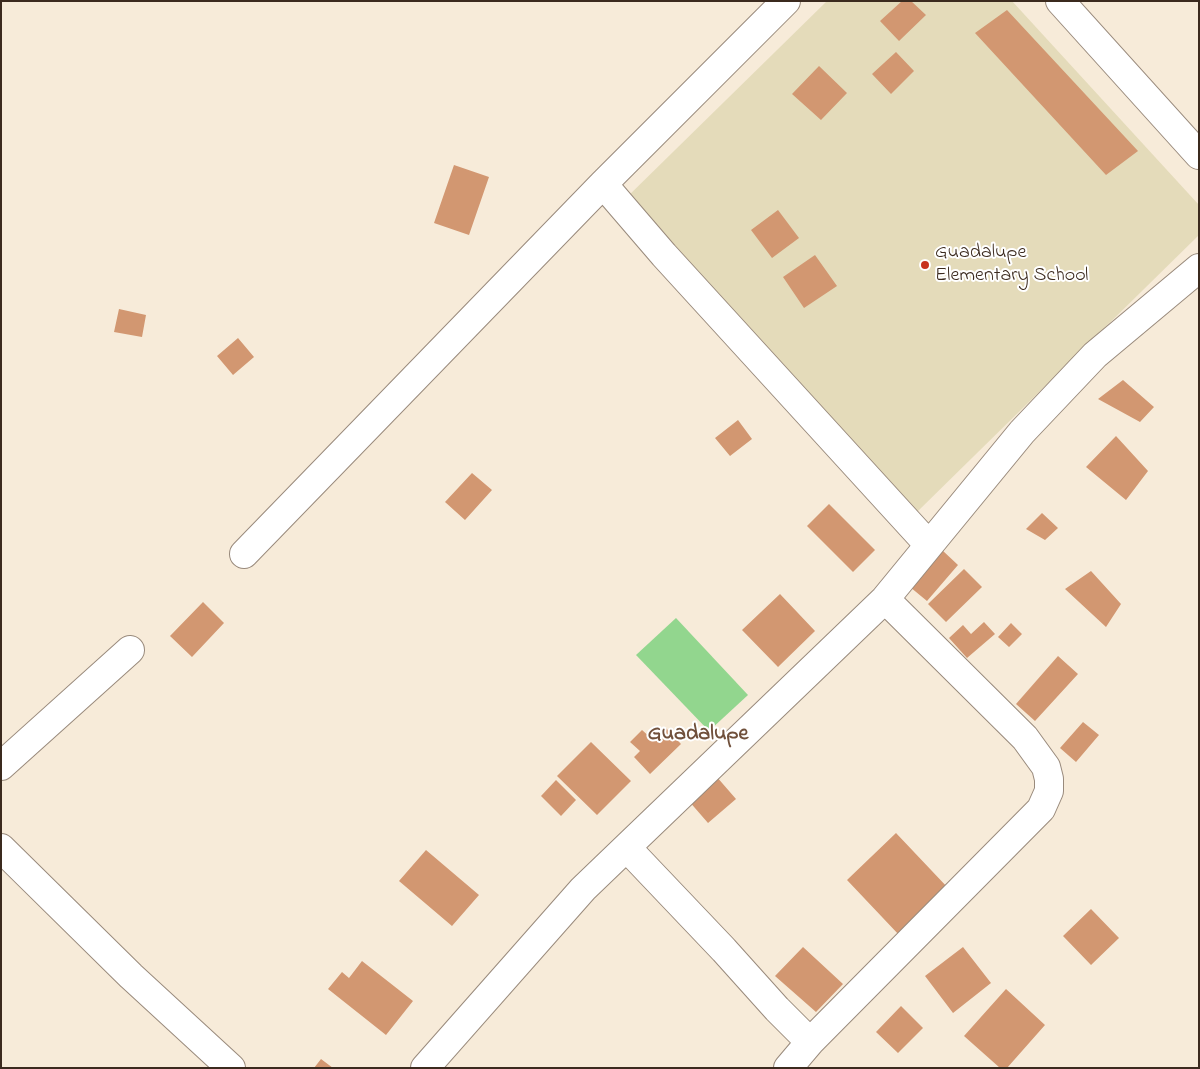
<!DOCTYPE html>
<style>
body{margin:0}
#map{position:relative;width:1200px;height:1069px;overflow:hidden;background:#f7ebd9;font-family:"Indie Flower",sans-serif}
canvas{display:block}
.frame{position:absolute;inset:0;border:2px solid #3b2a1e;pointer-events:none}
</style>
<div id="map">
<canvas width="1200" height="1069"></canvas>
<div class="frame"></div>
</div>
<script>
const g = document.querySelector('canvas').getContext('2d');
g.lineJoin = 'round';
function paint(path, color) {
  g.fillStyle = color;
  g.fill(path, 'evenodd');
}
function stroke(path, color, width, dash) {
  g.strokeStyle = color;
  g.lineWidth = width;
  g.lineCap = dash ? 'butt' : 'round';
  g.setLineDash(dash || []);
  g.stroke(path);
}
function write(font, color, halo, rows, align = 'center') {
  g.font = font + ' "Indie Flower",sans-serif';
  g.lineWidth = 4;
  g.setLineDash([]);
  g.textBaseline = 'middle';
  g.strokeStyle = halo;
  g.fillStyle = color;
  for (const [text, x, y, turn = 0] of rows) {
    g.save();
    g.translate(x, y);
    g.rotate((+turn || 0) * Math.PI / 180);
    g.textAlign = isNaN(turn) ? turn : align;
    if (halo) g.strokeText(text, 0, 0);
    g.fillText(text, 0, 0);
    g.restore();
  }
}
paint(new Path2D(`
 M827,1H1012L1199,205V235L917,512L623,201Z`), '#e4dbba');
paint(new Path2D(`
 M676,618L748,695L709,731L636,655Z`), '#92d68e');
paint(new Path2D(`
 M902,1H911L926,15L899,41L880,21Z
 M1007,10L1138,151L1106,175L975,33Z
 M896,52L914,71L891,94L872,74Z
 M819,66L847,93L821,120L792,94Z
 M454,165L489,177L469,235L434,223Z
 M778,210L799,238L772,258L751,230Z
 M815,255L837,286L804,308L783,277Z
 M119,309L146,315L142,337L114,332Z
 M238,338L254,357L233,375L217,356Z
 M1123,380L1154,407L1140,422L1098,399Z
 M738,420L752,439L730,456L715,438Z
 M1116,436L1148,471L1126,500L1086,467Z
 M472,473L492,490L465,520L445,502Z
 M829,504L875,550L853,572L807,526Z
 M1042,513L1058,528L1045,540L1026,529Z
 M942,550L958,565L927,601L910,587Z
 M964,569L982,587L946,622L928,604Z
 M1091,571L1121,604L1106,627L1065,589Z
 M780,594L815,631L778,667L742,630Z
 M203,602L224,623L192,657L170,636Z
 M984,622L995,634L967,658L949,638L963,625L971,634Z
 M1011,623L1022,634L1009,647L998,637Z
 M1058,656L1078,674L1035,721L1016,704Z
 M1083,722L1099,735L1076,762L1060,748Z
 M665,727L681,744L650,774L634,757L640,751L630,742L642,730L652,739Z
 M591,742L631,781L597,815L557,776Z
 M716,776L736,799L708,823L688,800Z
 M556,780L576,800L561,816L541,796Z
 M896,833L949,889L900,936L847,880Z
 M426,850L479,895L452,926L399,881Z
 M1091,909L1119,938L1091,965L1063,936Z
 M803,947L843,984L816,1012L775,976Z
 M963,947L991,983L953,1013L925,976Z
 M362,961L413,1001L386,1035L328,989L342,972L349,978Z
 M1006,989L1045,1025L1007,1068H1000L964,1036Z
 M901,1006L923,1028L898,1053L876,1032Z
 M321,1059L333,1068H314Z`), '#d29771');
const minor = new Path2D(`
 M1060,1L1199,155
 M603,184L664,255L928,544
 M244,554L603,184L786,1
 M1,766L130,650
 M1,848L131,976L231,1068
 M627,848L724,950L777,1009L810,1042
 M425,1068L583,889L885,599L1022,432L1095,355L1199,268
 M788,1068L810,1042L1041,809L1049,791V779L1046,767L1025,738L885,599`);
stroke(minor, '#998a7c', 30);
stroke(minor, '#fff', 28);
for (const [x, y, r, color] of [
 [925,265,5,"#c8321e"]
]) {
  const dot = new Path2D();
  dot.arc(x, y, r, 0, 2 * Math.PI);
  g.fillStyle = color;
  g.fill(dot);
  stroke(dot, '#fff', 2);
}
write('20px', '#3b2a1e', '#fff', [
 ["Guadalupe",935,254],
 ["Elementary School",935,277]
], 'left');
write('bold 22px', '#70503b', '#fff', [
 ["Guadalupe",698,735]
]);
</script>
